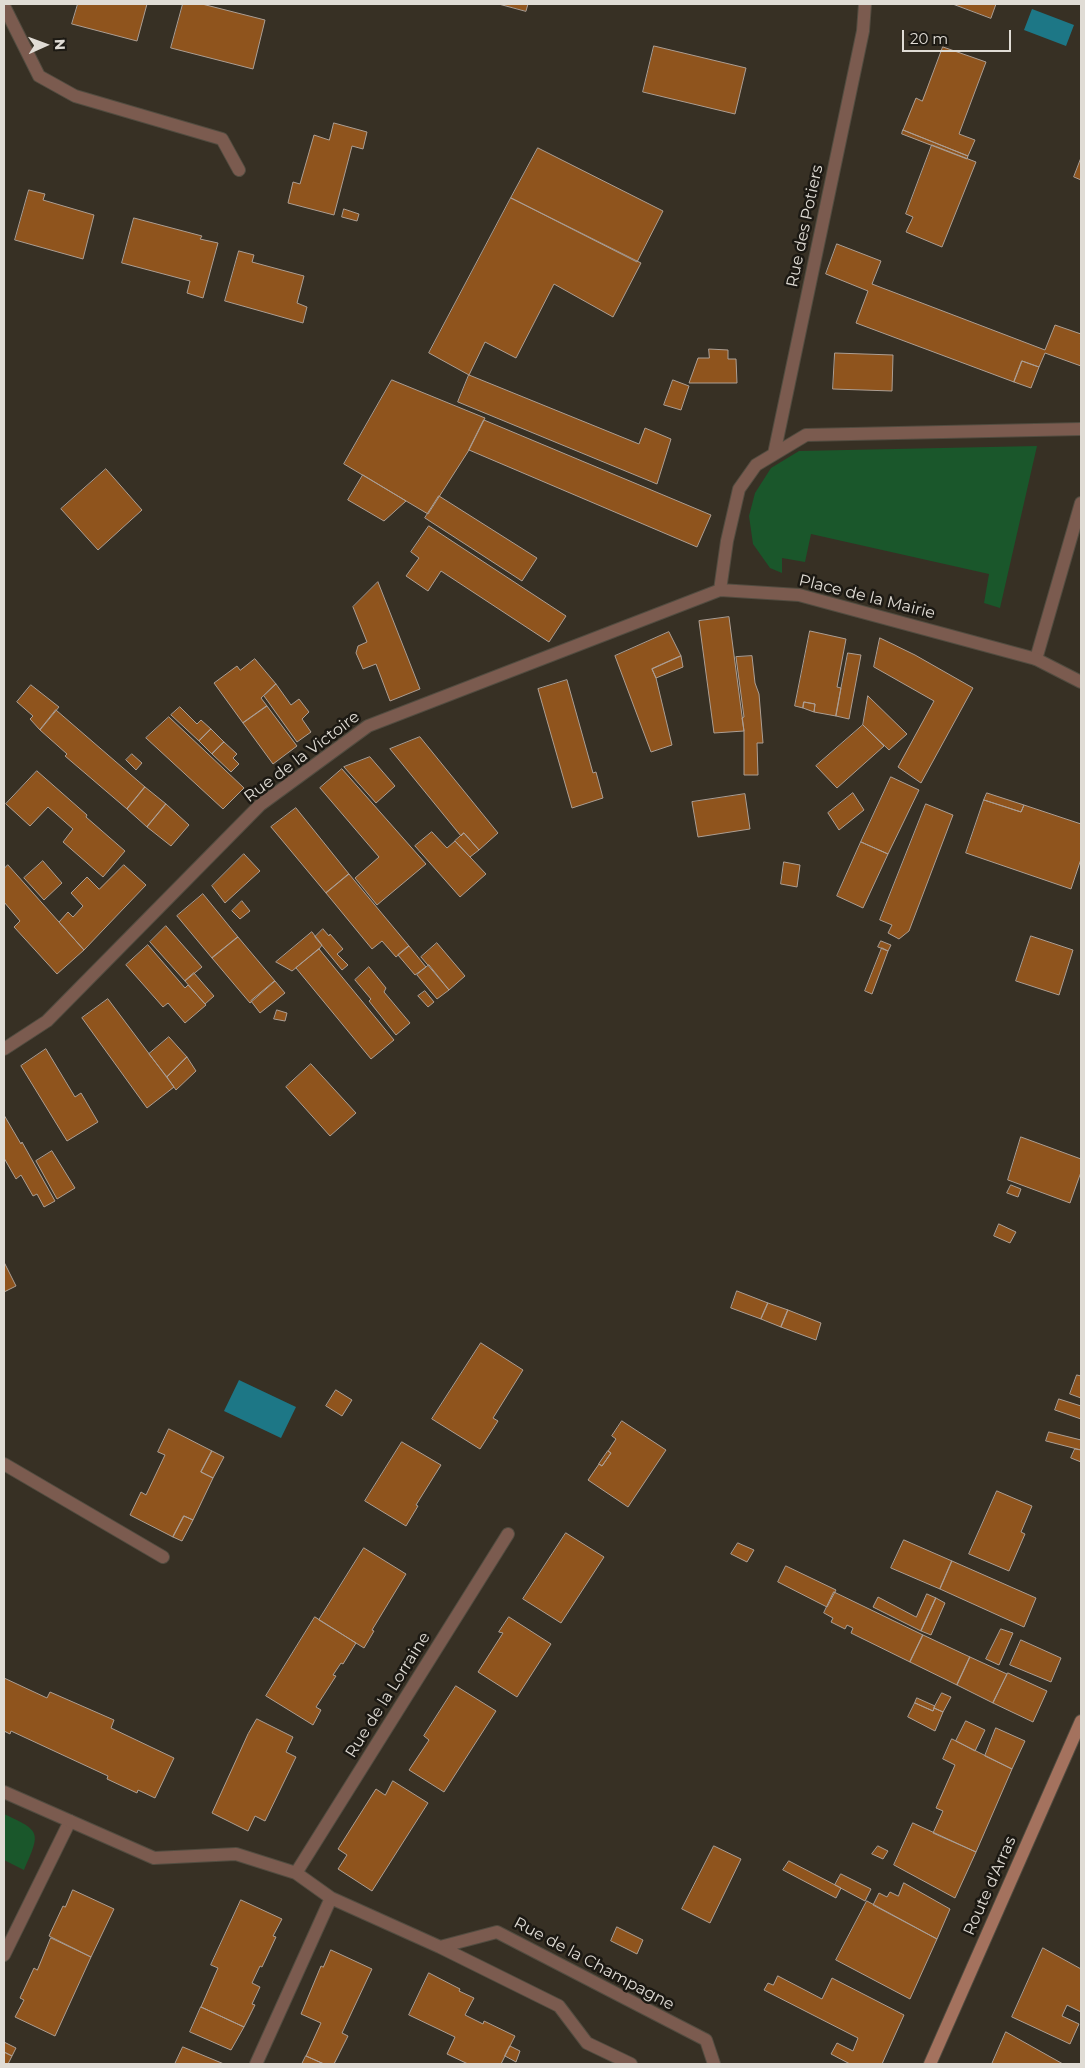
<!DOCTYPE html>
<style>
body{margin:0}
#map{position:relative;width:1085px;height:2068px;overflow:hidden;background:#373024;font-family:Montserrat,sans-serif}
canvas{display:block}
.frame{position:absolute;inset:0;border:5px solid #e0dcd5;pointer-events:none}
.north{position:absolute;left:20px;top:20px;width:50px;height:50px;-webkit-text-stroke:4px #1c1913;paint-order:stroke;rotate:88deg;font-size:14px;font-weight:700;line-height:20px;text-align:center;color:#e0dcd5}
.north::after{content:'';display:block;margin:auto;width:18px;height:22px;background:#e0dcd5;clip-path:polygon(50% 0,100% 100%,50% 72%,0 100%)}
.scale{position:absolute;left:902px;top:30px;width:109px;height:22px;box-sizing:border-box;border:2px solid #e0dcd5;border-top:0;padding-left:6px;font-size:15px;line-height:18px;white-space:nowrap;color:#e0dcd5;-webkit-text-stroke:4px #1c1913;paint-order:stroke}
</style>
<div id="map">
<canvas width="1085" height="2068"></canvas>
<div class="frame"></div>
<div class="north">N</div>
<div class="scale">20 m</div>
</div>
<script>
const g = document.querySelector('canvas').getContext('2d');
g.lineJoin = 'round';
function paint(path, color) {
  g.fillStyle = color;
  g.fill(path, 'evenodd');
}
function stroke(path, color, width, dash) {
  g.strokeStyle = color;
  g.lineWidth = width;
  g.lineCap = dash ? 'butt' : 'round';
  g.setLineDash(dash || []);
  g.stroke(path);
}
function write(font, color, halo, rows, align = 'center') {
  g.font = font + ' Montserrat,sans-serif';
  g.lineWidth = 5;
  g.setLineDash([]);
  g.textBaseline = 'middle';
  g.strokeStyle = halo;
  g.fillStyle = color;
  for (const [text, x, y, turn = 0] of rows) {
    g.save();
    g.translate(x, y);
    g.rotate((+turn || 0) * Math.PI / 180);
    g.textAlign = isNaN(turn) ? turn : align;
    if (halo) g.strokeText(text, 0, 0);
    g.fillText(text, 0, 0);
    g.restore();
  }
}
paint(new Path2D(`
 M1037,446L1000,608L984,603L989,574L811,534L805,562L782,558V573L770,568L753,544L749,516L755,493L771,468L799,451Z
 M4,1814C41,1831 41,1832 24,1870L4,1860Z`), '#1a572b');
paint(new Path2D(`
 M1032,9L1074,25L1066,46L1024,30Z
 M239,1380L296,1407L281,1438L224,1411Z`), '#1d7786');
const building = new Path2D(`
 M78,4H147L137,41L72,24Z
 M183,4H202L265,20L253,69L171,48Z
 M499,4H528L526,11Z
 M953,4H996L991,18Z
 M654,46L746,68L735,114L643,92Z
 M943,47L986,62L959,134L975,140L968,156L903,130L916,98L922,101Z
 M334,123L367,132L363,149L352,146L334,215L288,203L293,182L300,184L314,135L329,140Z
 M903,130L968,156L967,159L902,134Z
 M932,145L976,162L942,247L906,232L913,217L906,214Z
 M538,148L663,211L637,262L511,198Z
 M1081,158V180L1074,177Z
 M29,190L45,194L43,200L94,215L83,259L15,240Z
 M511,198L641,263L613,317L554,284L516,358L485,342L469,375L429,353Z
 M344,209L359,214L357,221L342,217Z
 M134,218L202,236L200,239L218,243L203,298L187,293L190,281L122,263Z
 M837,244L881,261L872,284L1045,350L1055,325L1081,334V366L1045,353L1039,367L1022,361L1014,382L856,323L868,291L826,274Z
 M239,251L254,255L252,262L304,276L297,303L307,307L303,323L225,301Z
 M709,349L728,350V359H736L737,383H689L698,358H709Z
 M835,353L893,355L892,391L833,389Z
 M1022,361L1039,367L1031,388L1014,382Z
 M469,375L639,444L645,428L671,439L657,484L458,402Z
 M392,380L485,418L469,450L428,514L344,464Z
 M673,380L689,386L681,410L664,405Z
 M484,420L711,515L697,547L469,450Z
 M106,469L142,510L98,550L61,509Z
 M363,475L406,501L384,521L348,500Z
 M439,496L537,558L522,581L425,518Z
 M429,526L566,616L549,642L441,571L428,591L406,576L419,558L411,552Z
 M378,582L420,689L390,701L376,664L363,669L356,653L358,646L367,642L353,607Z
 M729,617L744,731L714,733L699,621Z
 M810,631L846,639L837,687L841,688L836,716L814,712L815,704L804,702L803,708L795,706Z
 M669,632L681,656L652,669L656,678L672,745L651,752L615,656Z
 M880,638L915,655L973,688L921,783L898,767L934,701L874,667Z
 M848,653L861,655L849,719L836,716Z
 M681,656L683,667L656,678L652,669Z
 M752,656L755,683L759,694L763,743H757L758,775H744V731L742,718L744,717L736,657Z
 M255,659L276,684L261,698L267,706L243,723L214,683L237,666L240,670Z
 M567,680L593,773L596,772L603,798L572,808L538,689Z
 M276,684L291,705L299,699L309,712L302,719L311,732L297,742L264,696Z
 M31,685L59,707L40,730L30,719L33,716L17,702Z
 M868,696L907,734L889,750L863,725Z
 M804,702L815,704L814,712L803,708Z
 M267,706L297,746L273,764L243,723Z
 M180,707L197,724L201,720L211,729L199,741L171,715Z
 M56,710L145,787L127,809L65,756L67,754L40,730Z
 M169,717L244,788L223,809L146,738Z
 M863,725L884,746L837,788L816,766Z
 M211,729L224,742L212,754L199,741Z
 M420,737L498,833L479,850L464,833L461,836L390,749Z
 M224,742L237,754L233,758L239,764L231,772L212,754Z
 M132,754L142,763L136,770L126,760Z
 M370,757L395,786L376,803L344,767Z
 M342,769L426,864L377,905L355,878L379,857L320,788Z
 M37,771L87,815L86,817L125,851L103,877L63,842L73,829L48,807L30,826L6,804Z
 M891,777L919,790L888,854L861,842Z
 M145,787L166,804L147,827L127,809Z
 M853,793L864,810L839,830L828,813Z
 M987,793L1024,805L1021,812L984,800Z
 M745,794L750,829L698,837L692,802Z
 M984,800L1021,812L1024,805L1081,824V859L1071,889L966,853Z
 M166,804L189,825L171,846L147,827Z
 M926,804L953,815L909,931L899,939L888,933L892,925L880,920Z
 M296,808L349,874L326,893L271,827Z
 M432,832L447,848L455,841L486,874L460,897L415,846Z
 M464,833L479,850L470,857L455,841Z
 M861,842L888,854L863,908L837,896Z
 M244,854L260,871L225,903L212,886Z
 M43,861L62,883L44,900L24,878Z
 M784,862L800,865L797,887L781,884Z
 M8,865L84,950L57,974L14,927L20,921L4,902V869Z
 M124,865L146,885L84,950L59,922L68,912L73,917L83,906L71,893L87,877L99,889Z
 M349,874L409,946L396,957L382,941L372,949L326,893Z
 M203,894L238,937L212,958L177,916Z
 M242,901L250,911L240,919L232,911Z
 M166,926L202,967L185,981L150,942Z
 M323,929L329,936L330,934L343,949L337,954L348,965L342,970L315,937Z
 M312,932L322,945L319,949L292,971L276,962Z
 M1031,936L1073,950L1059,995L1016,981Z
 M238,937L275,981L250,1003L212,958Z
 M881,941L891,945L888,951L878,947Z
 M437,943L465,976L449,990L421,957Z
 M148,945L185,988L188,985L206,1005L185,1023L168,1003L163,1007L126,965Z
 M409,946L426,967L415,975L398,955Z
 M882,948L888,951L872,994L865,991Z
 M319,949L394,1040L371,1059L296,968Z
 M429,965L449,990L437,999L417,975Z
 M369,967L386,988L384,992L410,1023L396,1035L369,1001L371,999L355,980Z
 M194,973L214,996L205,1004L185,981Z
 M275,981L285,993L260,1013L251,1001Z
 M425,991L434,1002L428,1007L418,996Z
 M108,999L174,1087L147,1108L82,1018Z
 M277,1010L287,1013L285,1021L274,1019Z
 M169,1037L187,1057L167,1077L149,1054Z
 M46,1049L75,1097L81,1093L98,1122L67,1141L21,1066Z
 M187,1057L196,1071L176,1090L167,1077Z
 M311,1064L356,1113L330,1136L286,1087Z
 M4,1115L21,1144L22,1142L55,1201L44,1207L37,1194L33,1196L21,1175L16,1179L4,1158Z
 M1021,1137L1081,1159V1172L1070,1203L1008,1180Z
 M52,1151L75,1188L57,1199L36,1161Z
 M1011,1185L1021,1189L1018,1197L1007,1193Z
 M999,1224L1016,1232L1010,1243L994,1236Z
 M5,1264L16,1286L4,1292V1265Z
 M737,1291L768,1303L761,1319L731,1308Z
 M768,1303L788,1310L781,1327L761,1319Z
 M788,1310L821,1323L816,1340L781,1327Z
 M481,1343L523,1370L493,1418L498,1421L480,1449L432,1419Z
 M1077,1375L1081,1376V1398L1070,1394Z
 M336,1390L352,1400L342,1416L326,1406Z
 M1059,1399L1081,1406V1419L1055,1410Z
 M622,1421L666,1450L628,1507L588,1480L599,1464L602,1466L611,1453L608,1451L616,1439L612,1436Z
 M169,1429L212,1451L201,1472L213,1478L193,1520L184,1516L173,1537L130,1515L141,1492L146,1495L165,1455L158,1452Z
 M1049,1432L1081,1440V1450L1046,1441Z
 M402,1442L441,1465L416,1505L418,1506L406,1526L365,1501Z
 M1075,1449L1081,1450V1462L1071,1458Z
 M212,1451L224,1457L213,1478L201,1472Z
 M608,1451L611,1453L602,1466L599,1464Z
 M997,1491L1032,1506L1021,1532L1025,1534L1009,1571L969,1554Z
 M184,1516L193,1520L182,1541L173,1537Z
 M566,1533L604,1557L561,1623L523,1599Z
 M904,1540L952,1561L940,1589L891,1568Z
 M738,1543L754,1550L747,1562L731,1554Z
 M364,1548L406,1574L372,1630L374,1631L364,1648L319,1620Z
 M952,1561L1036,1598L1024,1627L940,1589Z
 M786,1566L836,1590L827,1607L778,1582Z
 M834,1592L923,1635L910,1662L851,1633L853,1628L847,1625L845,1629L831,1622L833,1618L824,1613Z
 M927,1594L936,1598L921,1631L873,1607L878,1597L916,1617Z
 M936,1598L945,1603L931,1635L921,1631Z
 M315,1617L356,1643L343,1664L341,1663L333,1675L336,1676L316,1707L321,1710L313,1725L266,1696Z
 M509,1617L551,1644L517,1697L478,1672L503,1633L499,1632Z
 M1001,1629L1013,1633L999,1665L986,1659Z
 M923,1635L970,1657L957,1685L910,1662Z
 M1021,1640L1061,1658L1051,1682L1010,1665Z
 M970,1657L1007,1674L993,1703L957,1685Z
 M1008,1673L1047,1691L1033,1722L993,1703Z
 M4,1678L47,1698L50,1692L114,1720L111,1728L174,1758L155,1798L138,1790L137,1793L107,1779L108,1776L11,1731L10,1734L4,1731Z
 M456,1686L496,1711L444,1792L409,1770L429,1740L424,1736Z
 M942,1693L951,1697L943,1712L934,1708Z
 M917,1698L935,1706L933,1711L915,1703Z
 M915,1703L933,1711L934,1708L943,1712L935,1731L908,1717Z
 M257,1719L293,1737L286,1752L296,1757L265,1821L255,1816L248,1831L212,1813L248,1734Z
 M966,1721L985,1730L975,1751L956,1741Z
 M996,1728L1025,1741L1012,1769L985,1756Z
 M952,1739L1012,1769L976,1852L933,1833L943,1811L936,1808L955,1765L943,1759Z
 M393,1781L428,1803L372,1891L338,1869L347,1855L338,1849L376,1789L385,1795Z
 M913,1823L976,1852L955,1898L894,1865Z
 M714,1846L741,1859L710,1923L682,1909Z
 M878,1846L888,1851L883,1859L872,1854Z
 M789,1861L841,1888L836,1898L783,1870Z
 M841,1874L871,1889L865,1901L835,1885Z
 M904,1883L950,1909L937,1939L873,1905L879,1893L887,1897L890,1892L898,1896Z
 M73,1890L114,1909L91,1957L49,1936L63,1906L65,1907Z
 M241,1900L282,1919L273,1936L276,1937L262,1967L260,1966L252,1983L260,1987L252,2004L255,2005L244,2027L201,2007L218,1968L211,1965Z
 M867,1901L937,1939L910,1999L836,1960Z
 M617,1927L643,1940L637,1954L611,1941Z
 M51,1938L91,1957L55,2036L15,2017L24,2000L20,1998L34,1968L37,1970Z
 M1043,1948L1081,1969V2012L1067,2005L1062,2016L1079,2024L1070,2044L1012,2017Z
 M331,1950L372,1969L342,2033L348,2036L334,2064H324L306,2056L321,2023L301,2014L321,1966L323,1967Z
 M429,1973L460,1989L459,1991L474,1998L465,2015L483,2024L484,2021L515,2036L501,2064H468L447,2054L455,2037L409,2015Z
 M778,1976L822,1999L832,1978L904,2015L882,2064H850L831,2054L837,2043L853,2051L858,2038L764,1990L768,1983L773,1985Z
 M201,2007L244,2027L231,2050L190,2032Z
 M1006,2032L1063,2064H992Z
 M4,2042L16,2048L12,2056L4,2052Z
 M510,2046L520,2051L516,2062L505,2056Z
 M183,2047L224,2064H175Z
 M4,2052L12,2056L8,2064H4Z
 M306,2056L324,2064H302Z`);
paint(building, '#8f541d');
stroke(building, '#ac9e93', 1);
const service = new Path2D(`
 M1036,659L1081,503
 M4,1955L70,1821`);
const minor = new Path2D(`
 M4,6L39,76L75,96L222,139L239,170
 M1081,429L806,435L756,465L739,489L727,541L720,590L799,595L1036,659L1081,682
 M774,454L863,31L865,4
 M4,1049L47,1021L260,805L368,726L720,590
 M4,1464L163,1557
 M4,1792L154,1858L236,1854L296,1873L331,1898L440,1947L559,2006L587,2043L631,2064
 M296,1873L508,1534
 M440,1947L497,1932L706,2040L714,2064
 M256,2064L331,1898`);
const secondary = new Path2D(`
 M930,2064L1081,1721`);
stroke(service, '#524c40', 14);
stroke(minor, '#524c40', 14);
stroke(secondary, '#524c40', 14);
stroke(service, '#7b5b4f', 12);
stroke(minor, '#7b5b4f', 12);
stroke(secondary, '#a4725e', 12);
write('16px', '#e0dcd5', '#1c1913', [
 ["Rue des Potiers",805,226,-78],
 ["Place de la Mairie",867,597,14],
 ["Rue de la Victoire",302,757,-37],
 ["Rue de la Lorraine",388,1695,-58],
 ["Route d'Arras",990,1886,-66],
 ["Rue de la Champagne",594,1964,28]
]);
</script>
